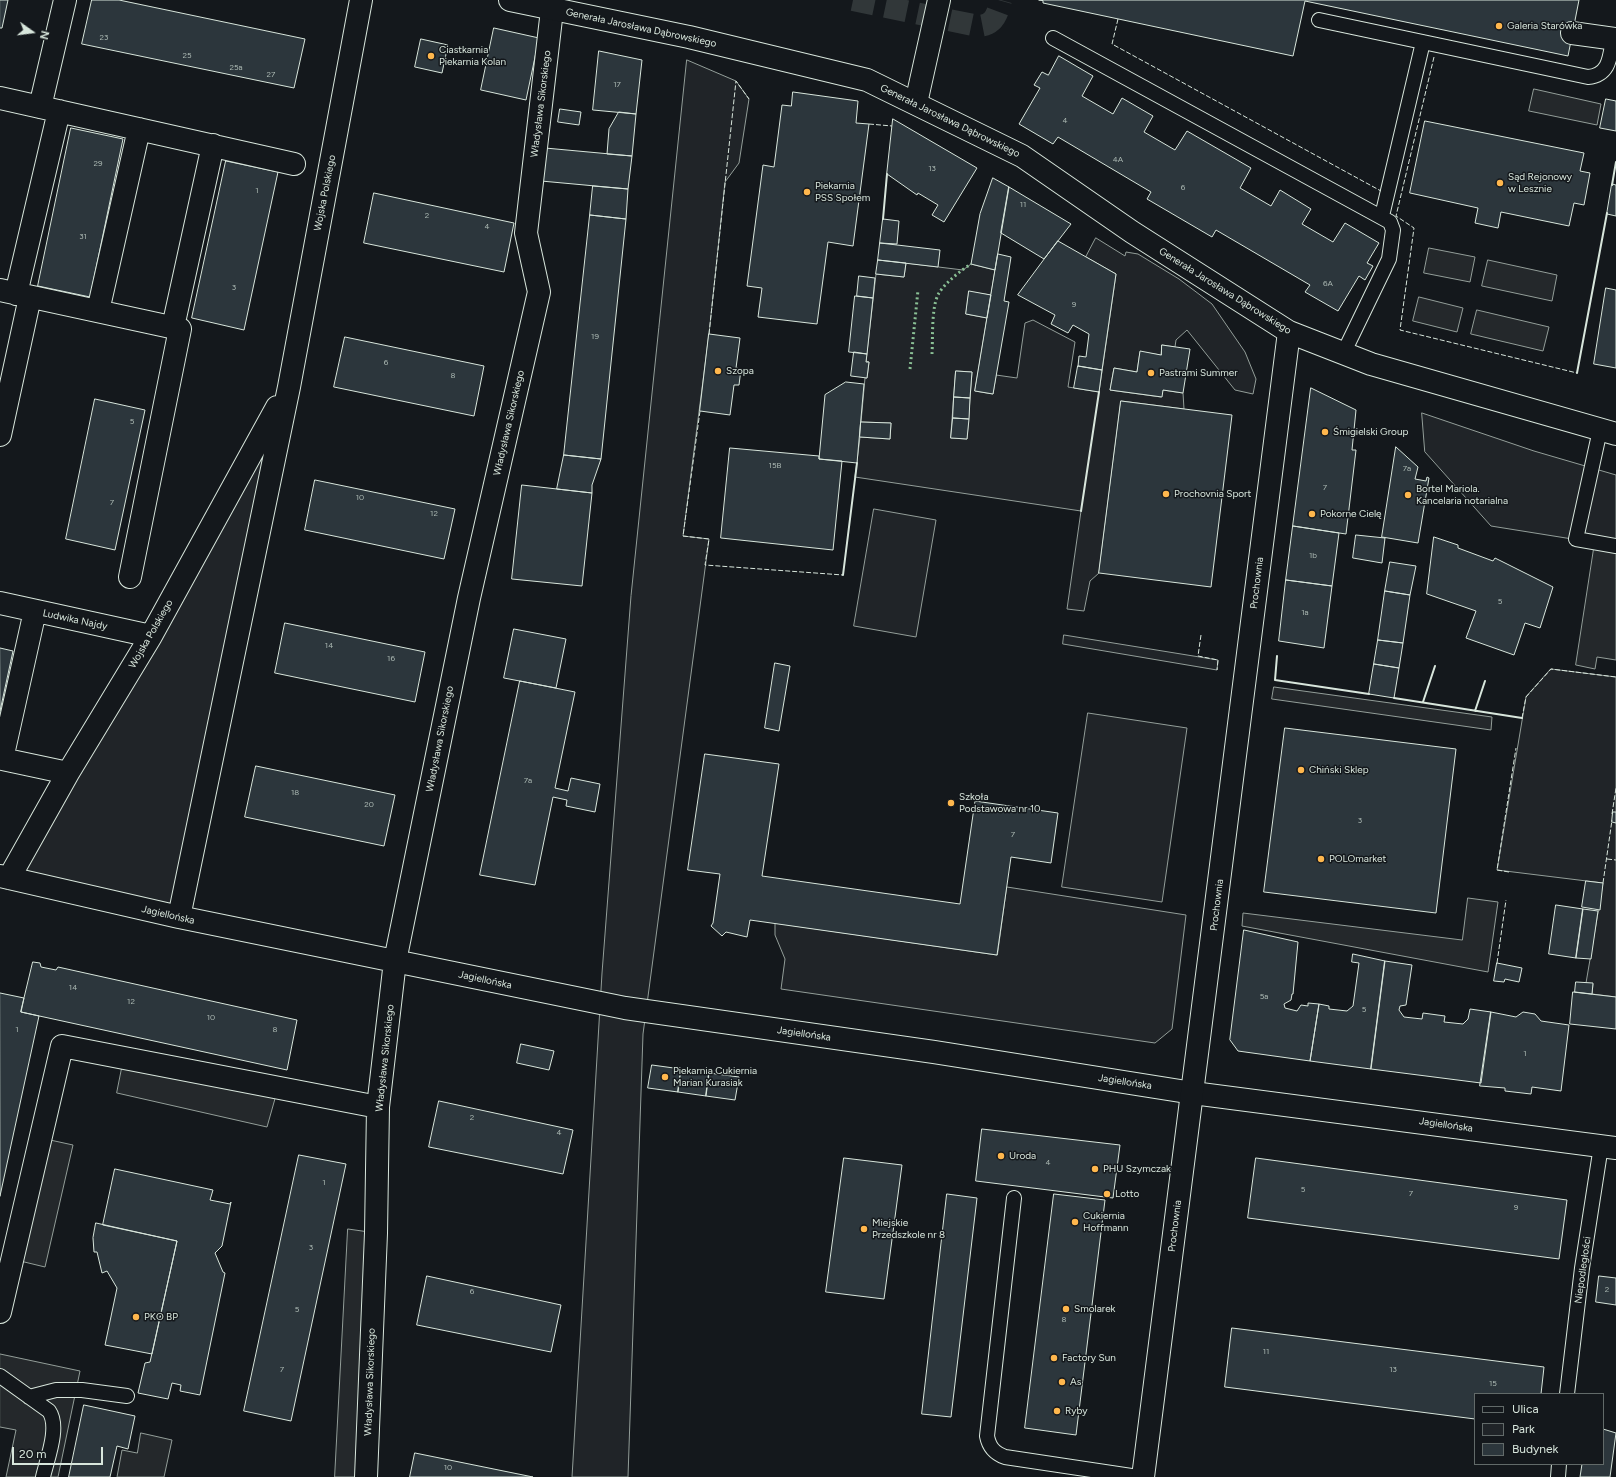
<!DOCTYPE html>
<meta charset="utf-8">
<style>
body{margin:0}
#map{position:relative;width:1616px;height:1477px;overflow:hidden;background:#14181c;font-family:Figtree,sans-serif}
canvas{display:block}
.legend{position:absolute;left:1474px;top:1393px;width:130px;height:72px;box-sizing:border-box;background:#14181c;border:1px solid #626a69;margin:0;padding:5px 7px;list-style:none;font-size:12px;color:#d8e6dc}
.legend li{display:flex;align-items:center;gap:8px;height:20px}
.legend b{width:20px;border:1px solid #626a69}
.north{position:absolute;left:12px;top:12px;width:40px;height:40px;-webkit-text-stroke:3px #14181c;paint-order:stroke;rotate:104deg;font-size:11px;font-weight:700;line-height:16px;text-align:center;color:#d8e6dc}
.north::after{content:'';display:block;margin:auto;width:14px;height:18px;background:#d8e6dc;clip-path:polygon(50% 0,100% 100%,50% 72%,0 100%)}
.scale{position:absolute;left:12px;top:1447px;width:91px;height:18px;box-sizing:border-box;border:2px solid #d8e6dc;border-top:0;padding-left:5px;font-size:12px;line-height:14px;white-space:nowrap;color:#d8e6dc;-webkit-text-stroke:3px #14181c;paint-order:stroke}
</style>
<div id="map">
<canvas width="1616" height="1477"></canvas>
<ul class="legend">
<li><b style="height:5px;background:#14181c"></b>Ulica</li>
<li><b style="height:11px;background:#202428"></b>Park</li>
<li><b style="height:11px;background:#2c363c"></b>Budynek</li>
</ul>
<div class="north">N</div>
<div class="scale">20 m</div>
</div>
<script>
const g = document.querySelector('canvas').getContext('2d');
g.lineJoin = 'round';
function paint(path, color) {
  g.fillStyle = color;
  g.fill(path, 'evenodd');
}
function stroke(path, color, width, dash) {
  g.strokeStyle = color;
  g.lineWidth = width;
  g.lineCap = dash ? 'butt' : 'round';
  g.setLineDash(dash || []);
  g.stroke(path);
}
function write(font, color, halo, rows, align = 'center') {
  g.font = font + ' Figtree,sans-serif';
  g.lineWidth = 3;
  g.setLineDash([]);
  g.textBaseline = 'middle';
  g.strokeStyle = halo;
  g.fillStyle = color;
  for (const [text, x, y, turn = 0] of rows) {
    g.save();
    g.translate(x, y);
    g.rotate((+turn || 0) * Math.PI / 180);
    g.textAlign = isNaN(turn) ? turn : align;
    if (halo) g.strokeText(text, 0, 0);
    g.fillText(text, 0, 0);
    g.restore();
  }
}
const green = new Path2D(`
 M687,60L736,81L749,99L739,163L725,182L709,334L683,536L709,539L643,1034L628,1477H572L602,973L631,596Z
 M1096,238L1125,256L1126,252L1138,254L1179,279L1212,304L1245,352L1256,379L1253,394L1235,390L1187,330L1176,340L1175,347L1162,345L1161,355L1140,352L1137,372L1114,368L1110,390L1161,397L1163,390L1183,393L1184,409L1121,401L1099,573L1090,581L1084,611L1067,609L1081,511L855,477L860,437L890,439L891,423L861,422L865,378H867L869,362L866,361L876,274L904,277L906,263L963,270L971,264L995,270L991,295L969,292L966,314L987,318L975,391L993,394L996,375L1017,378L1025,323L1033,320L1075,342L1068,387L1099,392L1116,274L1086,257ZM956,371L972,372L967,439L951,438Z
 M280,405L175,912L15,876Z
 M1422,413L1534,451L1616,475V546L1491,526L1425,452Z
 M874,509L936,520L916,637L854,626Z
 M1064,635L1218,660L1217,670L1063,644Z
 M1551,669L1616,677V997L1592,994L1593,984L1586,983L1603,883L1497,870L1526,697Z
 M1088,713L1187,728L1162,902L1062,887Z
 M1007,887L1186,915L1172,1029L1155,1043L781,989L785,959L775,935V923L997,955Z`);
paint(green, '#202428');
stroke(green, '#939e99', 1);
const parking = new Path2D(`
 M1534,89L1601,104L1597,125L1529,111Z
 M1429,248L1475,257L1470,282L1424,273Z
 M1488,260L1557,275L1552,301L1482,286Z
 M1419,297L1463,308L1457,332L1413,321Z
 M1477,310L1549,327L1543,351L1471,334Z
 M1595,542L1616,546V660L1597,657L1595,669L1576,665Z
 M1274,687L1492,717L1491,730L1272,699Z
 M1468,898L1498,902L1488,972L1242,926L1243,913L1462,940Z
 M124,1058L278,1088L267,1127L117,1093Z
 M41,1138L73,1145L45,1267L12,1259Z
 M348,1229L376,1233L366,1477H335Z
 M0,1354L80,1371L58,1477H6L16,1430L0,1427Z
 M141,1433L172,1440L164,1477H117L122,1450L137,1453Z`);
paint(parking, '#24282b');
stroke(parking, '#939e99', 1);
const building = new Path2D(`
 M0,0H8L2,28H0Z
 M92,0H119L305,39L294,88L82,44Z
 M1039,0H1579L1568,56L1305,1L1293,56L1043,3V1Z
 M494,28L539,38L526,100L481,90Z
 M421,39L448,45L442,73L415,67Z
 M599,51L642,60L636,114L593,110Z
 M1059,56L1093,76L1082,96L1113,114L1122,98L1153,116L1144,132L1175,150L1187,131L1251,168L1240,188L1271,206L1280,190L1311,209L1302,224L1333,242L1345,223L1379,243L1367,263L1373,266L1365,280L1359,276L1338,311L1305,292L1310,285L1216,230L1212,237L1147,199L1151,192L1058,137L1053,144L1019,124L1040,88L1034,85L1042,72L1048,75Z
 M793,92L858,101L856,123L869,124L853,246L828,242L817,324L758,317L762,288L747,286L763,165L774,167L782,105L791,106Z
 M1606,99L1616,101V131L1600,128Z
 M560,109L581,112L579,125L558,122Z
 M619,112L636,114L632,156L607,154L609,129Z
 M893,119L977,168L944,222L932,215L938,205L918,193L917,195L887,174Z
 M1425,121L1584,153L1580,171L1590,173L1584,205L1574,203L1569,226L1501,212L1498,228L1475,223L1478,208L1410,193Z
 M71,128L123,139L90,297L38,286Z
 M545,148L632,156L628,189L541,181Z
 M226,161L278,172L244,330L192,318Z
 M993,178L1009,187L995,270L971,264L980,214Z
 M1612,184L1616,185V216L1607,214Z
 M593,186L628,189L626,219L590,215Z
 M1009,187L1071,224L1044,259L1001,233Z
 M374,193L514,223L504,272L364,243Z
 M590,215L626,219L601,459L564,455Z
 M883,219L899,221L897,244L880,243Z
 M1058,241L1116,274L1102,370L1078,366L1079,356L1086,357L1089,334L1073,325L1068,333L1051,324L1055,315L1018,295Z
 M880,243L940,250L938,267L878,260Z
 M998,254L1011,257L1004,301L1009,302L993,394L975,391Z
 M878,260L906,263L904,277L876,274Z
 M859,276L875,278L873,298L857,296Z
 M1606,288L1616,290V368L1594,364Z
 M969,291L991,295L987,318L966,314Z
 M855,296L873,298L867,354L849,352Z
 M709,334L740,338L736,368L741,369L739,385H734L730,415L700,411Z
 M345,337L484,366L474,416L334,387Z
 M1162,345L1190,349L1183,393L1163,390L1162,397L1110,390L1114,368L1137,372L1140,351L1161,355Z
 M854,352L867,354L866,362H869L867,378L851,376Z
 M1078,366L1102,370L1099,392L1074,388Z
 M956,371L972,372L970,398L954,397Z
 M846,382L864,384L857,463L819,459L825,395Z
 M1311,388L1356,410L1352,450H1356L1346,534L1293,526Z
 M954,397L970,398L969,419L953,418Z
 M95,399L145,410L115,550L66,539Z
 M1121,401L1232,415L1211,587L1099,573Z
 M953,418L969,419L967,439L951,438Z
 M861,422L891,423L890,439L860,437Z
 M1396,447L1418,467L1415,479L1426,481L1427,477L1429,478L1418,543L1382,537Z
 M730,448L819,456V459L842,461L833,550L721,538Z
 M564,455L601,459L592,485V493L557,489Z
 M315,480L455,509L444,559L305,530Z
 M522,485L592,493L582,586L512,579Z
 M1293,526L1339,533L1332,586L1286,580Z
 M1356,535L1385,538L1382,563L1353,558Z
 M1434,537L1458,545V548L1493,561L1495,558L1553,587L1540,628L1525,623L1514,655L1466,638L1476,611L1427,594Z
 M1390,562L1416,566L1410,595L1385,591Z
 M1286,580L1332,586L1324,648L1279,641Z
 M1385,591L1410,595L1403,643L1378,640Z
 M285,623L425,652L415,702L275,673Z
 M514,629L566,639L556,688L504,678Z
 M1378,640L1403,643L1399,668L1374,664Z
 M0,648L13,651L0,711Z
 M775,663L790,666L779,731L765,728Z
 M1374,664L1399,668L1394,698L1369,694Z
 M520,681L575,692L555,788L568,791L571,778L600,784L595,812L566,806L567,800L553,797L535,885L480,875Z
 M1285,728L1456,749L1436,913L1264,892Z
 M705,754L779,764L762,876L960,904L975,801L1058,813L1051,863L1011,857L997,955L750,920L747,937L726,932L722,936L711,926L713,923L720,874L688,870Z
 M256,766L395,795L384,846L245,817Z
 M1613,812H1616V823L1612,822Z
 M1586,881L1603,883L1600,910L1582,907Z
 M1556,905L1583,909L1576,958L1549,954Z
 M1583,909L1598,911L1591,959L1576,958Z
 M1244,930L1298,942L1293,994H1292L1291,1000L1284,1004L1285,1008L1297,1011L1301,1005L1308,1006V1003L1319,1004L1310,1061L1238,1051L1230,1040Z
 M1353,954L1385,961L1371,1069L1310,1061L1319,1004L1329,1006V1009L1347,1011L1353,1006L1359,963L1352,962Z
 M1385,961L1412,965L1406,1005L1400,1006L1399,1010L1404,1017L1422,1019L1423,1013L1445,1016L1444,1022L1463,1024L1468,1019L1470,1009L1491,1012L1481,1083L1371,1069Z
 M33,962L40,963L41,967L56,970L58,967L297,1020L287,1070L21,1012Z
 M1497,963L1522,968L1519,982L1505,979L1504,982L1494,981Z
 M1576,982L1593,983L1592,994L1575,992Z
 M1573,992L1616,997V1029L1570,1024Z
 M0,993L24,998L21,1012L39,1016L0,1196Z
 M1491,1012L1516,1017L1523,1012L1535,1014L1541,1021L1569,1025L1561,1091L1532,1087L1531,1094L1505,1091V1088L1480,1086Z
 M521,1044L554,1051L549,1070L517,1063Z
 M652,1065L681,1069L678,1092L648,1088Z
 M681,1069L709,1073L706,1096L678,1092Z
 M709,1073L739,1077L735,1100L706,1096Z
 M439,1101L573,1130L563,1174L429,1147Z
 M982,1129L1120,1145L1113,1198L976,1181Z
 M299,1155L346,1164L291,1421L244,1411Z
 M844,1158L902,1165L884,1299L826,1292Z
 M1256,1158L1567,1200L1559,1259L1248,1218Z
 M115,1169L213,1190L210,1200L230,1204L231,1202L222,1246L215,1253L223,1272L225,1273L200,1395L180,1391L181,1385L172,1383L168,1399L138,1393L145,1363L150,1362L177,1241L103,1225Z
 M947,1194L977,1198L951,1417L922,1414Z
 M1054,1194L1105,1200L1076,1435L1025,1428Z
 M96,1223L177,1241L152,1354L105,1345L117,1288L107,1271L102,1273L97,1252H94L93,1238Z
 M427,1276L561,1305L551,1352L417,1325Z
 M1599,1276L1616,1278V1305L1596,1302Z
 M1232,1328L1544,1367L1541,1394H1475V1419L1225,1387Z
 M84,1405L135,1416L128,1449L117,1446L110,1477H69Z
 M1603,1429L1616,1433L1610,1477H1580L1582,1464H1603Z
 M415,1453L533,1477H410Z`);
paint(building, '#2c363c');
stroke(building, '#d8e6dc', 1);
stroke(new Path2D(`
 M853,0L978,26C995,25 997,14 1001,0`), '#313739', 22, [22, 11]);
const lane = new Path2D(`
 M1319,20L1588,77C1610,75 1610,56 1613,39
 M1053,38L1390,222L1393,230L1389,259L1343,354
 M1382,216L1423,42
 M1600,430L1576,539L1616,546
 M1014,1198L987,1436C989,1447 994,1453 1005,1457L1138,1477
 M0,1376L49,1411C60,1427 47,1459 43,1477
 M1567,1394L1582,1268L1601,1146
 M29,1397L56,1390H82L127,1396
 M1558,1477L1559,1464`);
const street = new Path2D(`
 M1572,33L1616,39
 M0,98L294,164
 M916,103L939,0
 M40,107L65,0
 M0,290L180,329L130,577
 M16,294L59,111
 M98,311L139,129
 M173,327L213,145
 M0,435L30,297
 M0,603L151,636
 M35,611L2,759L68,773
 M0,876L179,917L625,1008L934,1052L1193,1093L1616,1148
 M9,878L68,773L151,636L277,407
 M179,917L289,387L361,0
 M0,1312L62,1046L378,1107
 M366,1477L376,1233L378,1107L395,961L469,598L539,292L526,233L552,10`);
const secondary = new Path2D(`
 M510,0L689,37L867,80L1022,156L1132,232L1289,332L1371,364L1616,434
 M1143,1477L1289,332`);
stroke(lane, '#d8e6dc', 16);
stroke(street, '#d8e6dc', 24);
stroke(secondary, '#d8e6dc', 24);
stroke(lane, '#14181c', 14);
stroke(street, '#14181c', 22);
stroke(secondary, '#14181c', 22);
stroke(new Path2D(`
 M932,354C933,338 931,306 939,293C946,282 960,271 971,264
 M910,369L918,290`), '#8ac095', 3, [2, 3]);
stroke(new Path2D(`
 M1118,19L1112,44L1381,191
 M1434,57L1396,216L1414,228L1400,330L1577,373
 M869,124L892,126
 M709,334L736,81L749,99
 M700,411L683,536L709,539L705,565L843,575
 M1201,635L1198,656L1218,660L1217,670
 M1522,718L1526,697L1551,669L1616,677
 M1612,814L1616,788
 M1607,859L1616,860
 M1509,872L1497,870L1516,748
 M1603,883L1612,820
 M1497,963L1506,900`), '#d8e6dc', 1, [5, 2]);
stroke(new Path2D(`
 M1612,185L1616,162
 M883,219L887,174
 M1577,373L1607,213
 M1081,511L1099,392
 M843,575L857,463
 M1277,656L1275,680L1369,694
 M1394,698L1522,718
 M1423,702L1435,666
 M1475,711L1485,681`), '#d8e6dc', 2);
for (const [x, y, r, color] of [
 [1499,26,4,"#ffb74d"],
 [431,56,4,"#ffb74d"],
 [1500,183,4,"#ffb74d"],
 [807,192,4,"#ffb74d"],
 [718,371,4,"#ffb74d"],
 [1151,373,4,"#ffb74d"],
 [1325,432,4,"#ffb74d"],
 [1166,494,4,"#ffb74d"],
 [1408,495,4,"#ffb74d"],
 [1312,514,4,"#ffb74d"],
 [1301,770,4,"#ffb74d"],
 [951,803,4,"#ffb74d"],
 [1321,859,4,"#ffb74d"],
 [665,1077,4,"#ffb74d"],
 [1001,1156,4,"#ffb74d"],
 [1095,1169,4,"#ffb74d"],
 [1107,1194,4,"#ffb74d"],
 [1075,1222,4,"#ffb74d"],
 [864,1229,4,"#ffb74d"],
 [1066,1309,4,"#ffb74d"],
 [136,1317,4,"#ffb74d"],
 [1054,1358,4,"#ffb74d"],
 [1062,1382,4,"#ffb74d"],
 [1057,1411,4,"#ffb74d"]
]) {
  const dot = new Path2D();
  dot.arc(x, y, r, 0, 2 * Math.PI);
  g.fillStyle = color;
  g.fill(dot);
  stroke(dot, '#14181c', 1.5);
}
write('8px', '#adbab4', null, [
 ["23",104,38],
 ["25",187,56],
 ["25a",236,68],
 ["27",271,75],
 ["17",617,85],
 ["4",1065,121],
 ["4A",1118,160],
 ["29",98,164],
 ["13",932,169],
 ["6",1183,188],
 ["1",257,191],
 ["11",1023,205],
 ["2",427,216],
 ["4",487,227],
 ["31",83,237],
 ["6A",1328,284],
 ["3",234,288],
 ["9",1074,305],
 ["19",595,337],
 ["6",386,363],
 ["8",453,376],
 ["5",132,422],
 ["15B",775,466],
 ["7a",1407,469],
 ["7",1325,488],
 ["10",360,498],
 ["7",112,503],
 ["12",434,514],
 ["1b",1313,556],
 ["5",1500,602],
 ["1a",1305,613],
 ["14",329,646],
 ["16",391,659],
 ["7a",528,781],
 ["18",295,793],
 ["20",369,805],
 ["3",1360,821],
 ["7",1013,835],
 ["14",73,988],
 ["5a",1264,997],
 ["12",131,1002],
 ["5",1364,1010],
 ["10",211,1018],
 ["1",17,1030],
 ["8",275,1030],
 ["1",1525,1054],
 ["2",472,1118],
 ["4",559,1133],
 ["4",1048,1163],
 ["1",324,1183],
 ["5",1303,1190],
 ["7",1411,1194],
 ["9",1516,1208],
 ["3",311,1248],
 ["2",1607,1290],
 ["6",472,1292],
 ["5",297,1310],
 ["8",1064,1320],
 ["11",1266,1352],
 ["7",282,1370],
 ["13",1393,1370],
 ["15",1493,1384],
 ["10",448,1468]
]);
write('10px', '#d8e6dc', '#14181c', [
 ["Galeria Starówka",1507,26],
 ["Ciastkarnia",439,50],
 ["Piekarnia Kolan",439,62],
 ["Sąd Rejonowy",1508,177],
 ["w Lesznie",1508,189],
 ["Piekarnia",815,186],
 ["PSS Społem",815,198],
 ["Szopa",726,371],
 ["Pastrami Summer",1159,373],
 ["Śmigielski Group",1333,432],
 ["Bortel Mariola.",1416,489],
 ["Kancelaria notarialna",1416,501],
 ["Prochovnia Sport",1174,494],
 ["Pokorne Cielę",1320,514],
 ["Chiński Sklep",1309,770],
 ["Szkoła",959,797],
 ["Podstawowa nr 10",959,809],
 ["POLOmarket",1329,859],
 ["Piekarnia Cukiernia",673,1071],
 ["Marian Kurasiak",673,1083],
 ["Uroda",1009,1156],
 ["PHU Szymczak",1103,1169],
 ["Lotto",1115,1194],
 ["Cukiernia",1083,1216],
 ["Hoffmann",1083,1228],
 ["Miejskie",872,1223],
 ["Przedszkole nr 8",872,1235],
 ["Smolarek",1074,1309],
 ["PKO BP",144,1317],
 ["Factory Sun",1062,1358],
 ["As",1070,1382],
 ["Ryby",1065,1411]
], 'left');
write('10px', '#d8e6dc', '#14181c', [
 ["Generała Jarosława Dąbrowskiego",641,28,12],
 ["Władysława Sikorskiego",541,104,-83],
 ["Generała Jarosława Dąbrowskiego",950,121,26],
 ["Wojska Polskiego",325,193,-79],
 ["Generała Jarosława Dąbrowskiego",1225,291,32],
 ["Władysława Sikorskiego",509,423,-77],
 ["Prochownia",1257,583,-83],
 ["Ludwika Najdy",75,620,12],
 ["Wojska Polskiego",151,634,-60],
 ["Władysława Sikorskiego",440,739,-79],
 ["Prochownia",1217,905,-83],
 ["Jagiellońska",168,915,13],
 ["Jagiellońska",485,980,12],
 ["Jagiellońska",804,1034,8],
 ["Władysława Sikorskiego",385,1058,-84],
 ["Jagiellońska",1125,1082,9],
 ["Jagiellońska",1446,1125,8],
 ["Prochownia",1175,1226,-83],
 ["Niepodległości",1583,1270,-82],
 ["Władysława Sikorskiego",370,1382,-88]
]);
</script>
